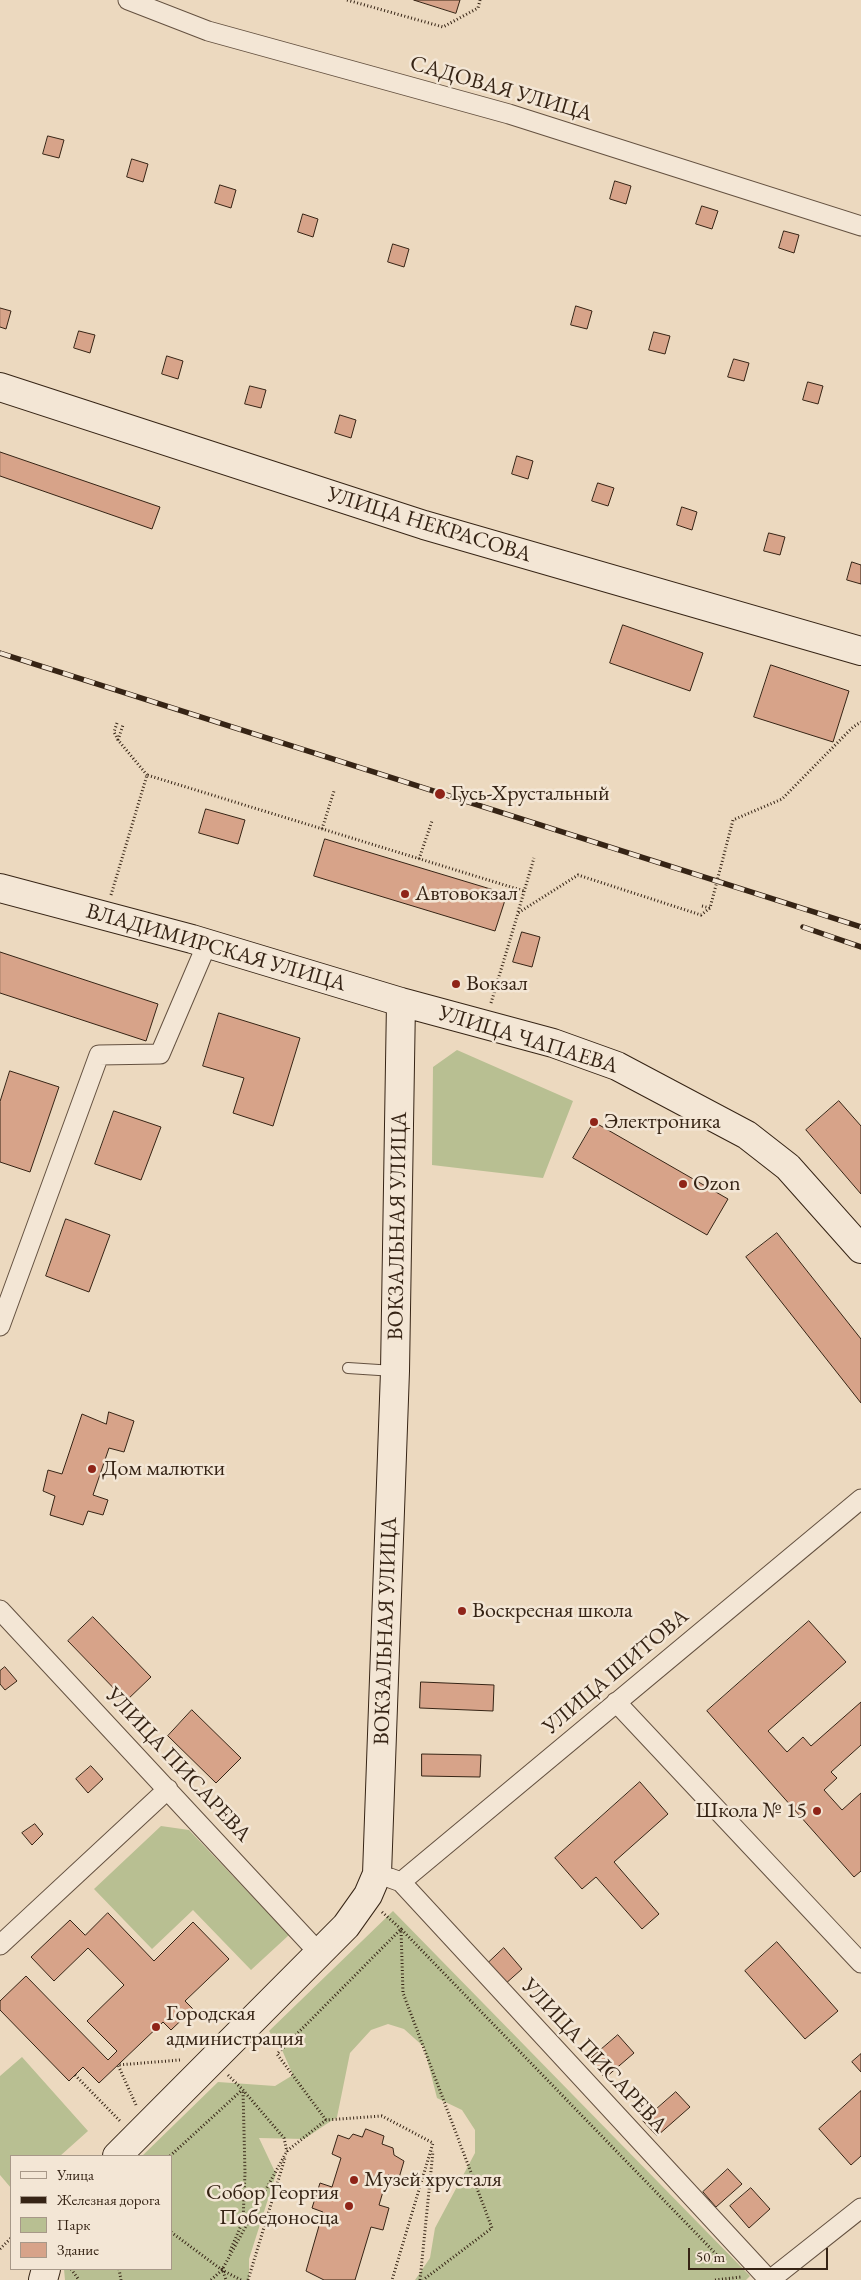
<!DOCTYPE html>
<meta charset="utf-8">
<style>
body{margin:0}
#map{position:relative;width:861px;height:2280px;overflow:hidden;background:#ecd9bf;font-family:"EB Garamond",serif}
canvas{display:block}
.legend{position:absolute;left:10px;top:2155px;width:162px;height:115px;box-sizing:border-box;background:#f3e6d5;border:1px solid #a79888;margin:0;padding:6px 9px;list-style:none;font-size:15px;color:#362415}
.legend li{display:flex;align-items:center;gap:10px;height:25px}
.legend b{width:25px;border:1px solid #a79888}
.scale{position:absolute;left:688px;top:2248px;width:140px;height:22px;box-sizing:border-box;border:2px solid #362415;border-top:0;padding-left:6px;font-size:15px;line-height:18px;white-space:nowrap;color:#362415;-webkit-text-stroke:4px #f3e6d5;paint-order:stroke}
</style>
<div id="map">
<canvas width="861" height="2280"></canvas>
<ul class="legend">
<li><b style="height:6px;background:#f3e6d5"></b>Улица</li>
<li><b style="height:6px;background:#362415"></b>Железная дорога</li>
<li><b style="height:14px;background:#b8bf92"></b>Парк</li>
<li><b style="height:14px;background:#d7a389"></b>Здание</li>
</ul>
<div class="scale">50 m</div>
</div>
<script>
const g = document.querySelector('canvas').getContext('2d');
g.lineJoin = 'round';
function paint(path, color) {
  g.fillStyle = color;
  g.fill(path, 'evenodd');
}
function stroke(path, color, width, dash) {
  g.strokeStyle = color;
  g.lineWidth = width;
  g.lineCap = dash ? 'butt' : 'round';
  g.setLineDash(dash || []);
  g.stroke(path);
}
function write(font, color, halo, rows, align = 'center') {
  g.font = font + ' "EB Garamond",serif';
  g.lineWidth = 5;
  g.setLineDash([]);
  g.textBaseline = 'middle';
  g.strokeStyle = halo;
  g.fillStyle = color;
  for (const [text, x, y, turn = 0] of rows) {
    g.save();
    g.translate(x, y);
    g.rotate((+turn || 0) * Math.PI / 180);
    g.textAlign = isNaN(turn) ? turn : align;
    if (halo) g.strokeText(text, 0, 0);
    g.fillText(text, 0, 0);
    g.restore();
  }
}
paint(new Path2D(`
 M457,1050L573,1101L543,1178L432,1165L433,1067Z
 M161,1826L189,1830L289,1935L251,1970L193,1910L152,1949L94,1889Z
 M393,1911L750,2276L746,2280H415L430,2258L435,2228L475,2153V2130L462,2110L437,2098L424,2047L404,2029L388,2024L371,2030L350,2053L337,2117L304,2139L259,2138L276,2174L249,2259V2280H65L64,2269H171V2156H142L218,2082L275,2086L293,2075L282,2050L269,2031Z
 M22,2057L88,2131L60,2156H11V2188L0,2175V2076Z`), '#b8bf92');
const building = new Path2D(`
 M414,0H460L456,13Z
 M48,136L64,140L59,158L43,154Z
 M132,159L148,164L143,182L127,177Z
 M615,181L631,186L626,204L610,199Z
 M220,185L236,190L231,208L215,203Z
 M702,206L718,211L712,229L696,224Z
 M303,214L318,219L313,237L298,232Z
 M784,231L799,235L794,253L779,248Z
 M393,244L409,249L404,267L388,262Z
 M576,306L592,311L587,329L571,325Z
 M0,308L11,311L6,329L0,327Z
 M79,331L95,335L90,353L74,348Z
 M654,332L670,336L665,354L649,350Z
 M167,356L183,361L178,379L162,374Z
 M734,359L749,363L744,381L728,377Z
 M808,382L823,386L818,404L803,400Z
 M250,386L266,390L261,408L245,404Z
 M340,415L356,420L351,438L335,433Z
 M0,452L160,507L152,529L0,476Z
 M517,456L533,461L528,479L512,474Z
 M598,483L614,488L608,506L592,501Z
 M682,507L697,512L692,530L677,525Z
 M769,533L785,537L780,555L764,551Z
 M852,562L861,565V584L847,580Z
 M623,625L703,653L690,691L610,663Z
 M771,665L849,691L833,742L754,717Z
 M206,809L245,820L238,844L199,833Z
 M325,839L507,894L495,931L314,876Z
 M522,932L540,937L532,967L513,962Z
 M0,952L158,1004L146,1041L0,993Z
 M219,1013L300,1038L273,1126L233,1113L244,1078L203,1066Z
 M10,1071L59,1087L30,1172L0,1162V1102Z
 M839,1101L861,1126V1194L806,1130Z
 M114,1111L161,1127L141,1180L95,1164Z
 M594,1122L728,1199L707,1235L573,1158Z
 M66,1219L110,1235L89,1292L46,1276Z
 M777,1233L861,1339V1403L746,1257Z
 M109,1412L134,1421L124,1452L109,1448L93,1495L108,1500L103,1515L88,1511L83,1525L50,1515L55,1496L43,1491L48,1470L62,1474L82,1414L106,1424Z
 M93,1617L151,1677L126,1701L68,1641Z
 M809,1621L846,1662L768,1731L787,1752L803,1737L811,1746L861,1702V1745L831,1772L837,1778L824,1790L842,1810L861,1793V1871L854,1877L707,1711Z
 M5,1667L17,1681L5,1690L0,1684V1671Z
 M421,1682L494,1685L493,1711L420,1708Z
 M192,1710L241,1758L216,1783L168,1736Z
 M422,1754L481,1755L480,1777L422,1776Z
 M91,1766L103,1779L88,1793L76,1779Z
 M640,1782L668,1814L614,1862L659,1914L642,1929L596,1877L582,1889L555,1858Z
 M35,1824L43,1834L32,1845L22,1833Z
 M108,1913L154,1961L193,1922L229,1959L185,2001L193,2009L171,2030L163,2022L99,2083L83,2067L69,2081L0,2010V2001L26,1976L108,2060L117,2051L87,2021L124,1985L88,1948L54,1981L31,1957L70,1920L85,1935Z
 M777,1942L838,2011L805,2039L745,1971Z
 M504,1948L522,1969L504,1985L486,1965Z
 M618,2035L634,2053L605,2078L589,2060Z
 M861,2054V2072L852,2062Z
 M861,2091V2156L851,2165L819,2129Z
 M676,2092L690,2107L657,2136L643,2121Z
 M366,2129L384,2136L382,2144L393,2148L394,2155L404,2161L399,2178L388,2175L379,2205L389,2208L383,2230L371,2227L355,2280H324L306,2271L323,2212L312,2208L320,2183L332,2187L341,2158L332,2154L338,2135L349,2139L353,2134L362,2137Z
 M728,2169L742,2184L716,2207L703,2192Z
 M751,2188L770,2209L749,2228L730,2206Z`);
paint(building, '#d7a389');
stroke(building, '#362415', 1);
const lane = new Path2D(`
 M348,1368L394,1371`);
const street = new Path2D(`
 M128,0L208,31L509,114L861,226
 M0,1326L99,1055L160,1054L207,944
 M0,1610L320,1954
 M616,1702L861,1963
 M390,1878L401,1882L769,2280
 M401,1882L861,1499
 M0,1945L168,1789
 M770,2280L861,2208`);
const secondary = new Path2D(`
 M0,387L424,525L861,651
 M0,888L192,939L401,1002L553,1043L617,1066L747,1135L788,1167L861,1249
 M117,2156L346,1926L368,1895L377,1874L395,1371L401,1002
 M43,2280L46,2269`);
stroke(lane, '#645140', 12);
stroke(street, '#645140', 21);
stroke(secondary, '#362415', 30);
stroke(new Path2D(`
 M347,0L443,27L478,8L480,0
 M117,723L114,732L118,740L147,775
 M118,740L123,725
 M322,829L334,791
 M419,859L432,821
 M111,895L147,775L524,891
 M702,906L710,908
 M518,912L534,858
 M491,1003L518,913L578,875L701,915L710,908L733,820L782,799L853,727L861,722
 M382,1912L401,1929L403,1993L492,2228L423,2280
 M75,2075L121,2122
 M228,2075L243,2090L284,2138L287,2152
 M136,2105L118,2065L180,2060
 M326,2120L277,2054L401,1929L718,2256
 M170,2156L242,2090
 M171,2232L222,2270L241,2280
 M0,2249L11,2238
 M230,2251L243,2221L245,2173L243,2090
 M222,2268L226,2280
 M71,2269L79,2280
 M119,2269L121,2280
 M211,2280L222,2270L287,2151L326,2120L382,2116L433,2143L392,2280
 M248,2280L285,2158
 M420,2280L433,2151
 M715,2280L741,2277`), '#362415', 3, [1, 2.5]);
stroke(lane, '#f3e6d5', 10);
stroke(street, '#f3e6d5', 19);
stroke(secondary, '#f3e6d5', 28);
const rail = new Path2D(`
 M0,653L861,927
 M803,927L861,947`);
stroke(rail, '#362415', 5.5);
stroke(rail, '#f3e6d5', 4, [11]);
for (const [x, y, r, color] of [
 [440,794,6,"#8f2418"],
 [405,894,5,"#8f2418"],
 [456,984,5,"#8f2418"],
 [594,1122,5,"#8f2418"],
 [683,1184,5,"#8f2418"],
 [92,1469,5,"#8f2418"],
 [462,1611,5,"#8f2418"],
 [817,1811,5,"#8f2418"],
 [156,2027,5,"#8f2418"],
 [354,2180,5,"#8f2418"],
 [349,2206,5,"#8f2418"]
]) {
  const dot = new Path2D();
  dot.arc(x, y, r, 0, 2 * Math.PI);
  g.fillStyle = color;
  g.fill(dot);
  stroke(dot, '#f3e6d5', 2);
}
write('22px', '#362415', '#f3e6d5', [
 ["САДОВАЯ УЛИЦА",501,89,16],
 ["УЛИЦА НЕКРАСОВА",429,525,17],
 ["ВЛАДИМИРСКАЯ УЛИЦА",216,948,16],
 ["УЛИЦА ЧАПАЕВА",528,1040,17],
 ["ВОКЗАЛЬНАЯ УЛИЦА",398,1226,-89],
 ["ВОКЗАЛЬНАЯ УЛИЦА",386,1631,-88],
 ["УЛИЦА ШИТОВА",616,1672,-40],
 ["УЛИЦА ПИСАРЕВА",178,1765,47],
 ["УЛИЦА ПИСАРЕВА",594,2056,47]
]);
write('22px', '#362415', '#f3e6d5', [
 ["Гусь-Хрустальный",451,794],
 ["Автовокзал",415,894],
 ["Вокзал",466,984],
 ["Электроника",604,1122],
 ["Ozon",693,1184],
 ["Дом малютки",102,1469],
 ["Воскресная школа",472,1611],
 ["Школа № 15",807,1811,"right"],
 ["Городская",166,2014],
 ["администрация",166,2039],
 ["Музей хрусталя",364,2180],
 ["Собор Георгия",339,2193,"right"],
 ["Победоносца",339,2218,"right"]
], 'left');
</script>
